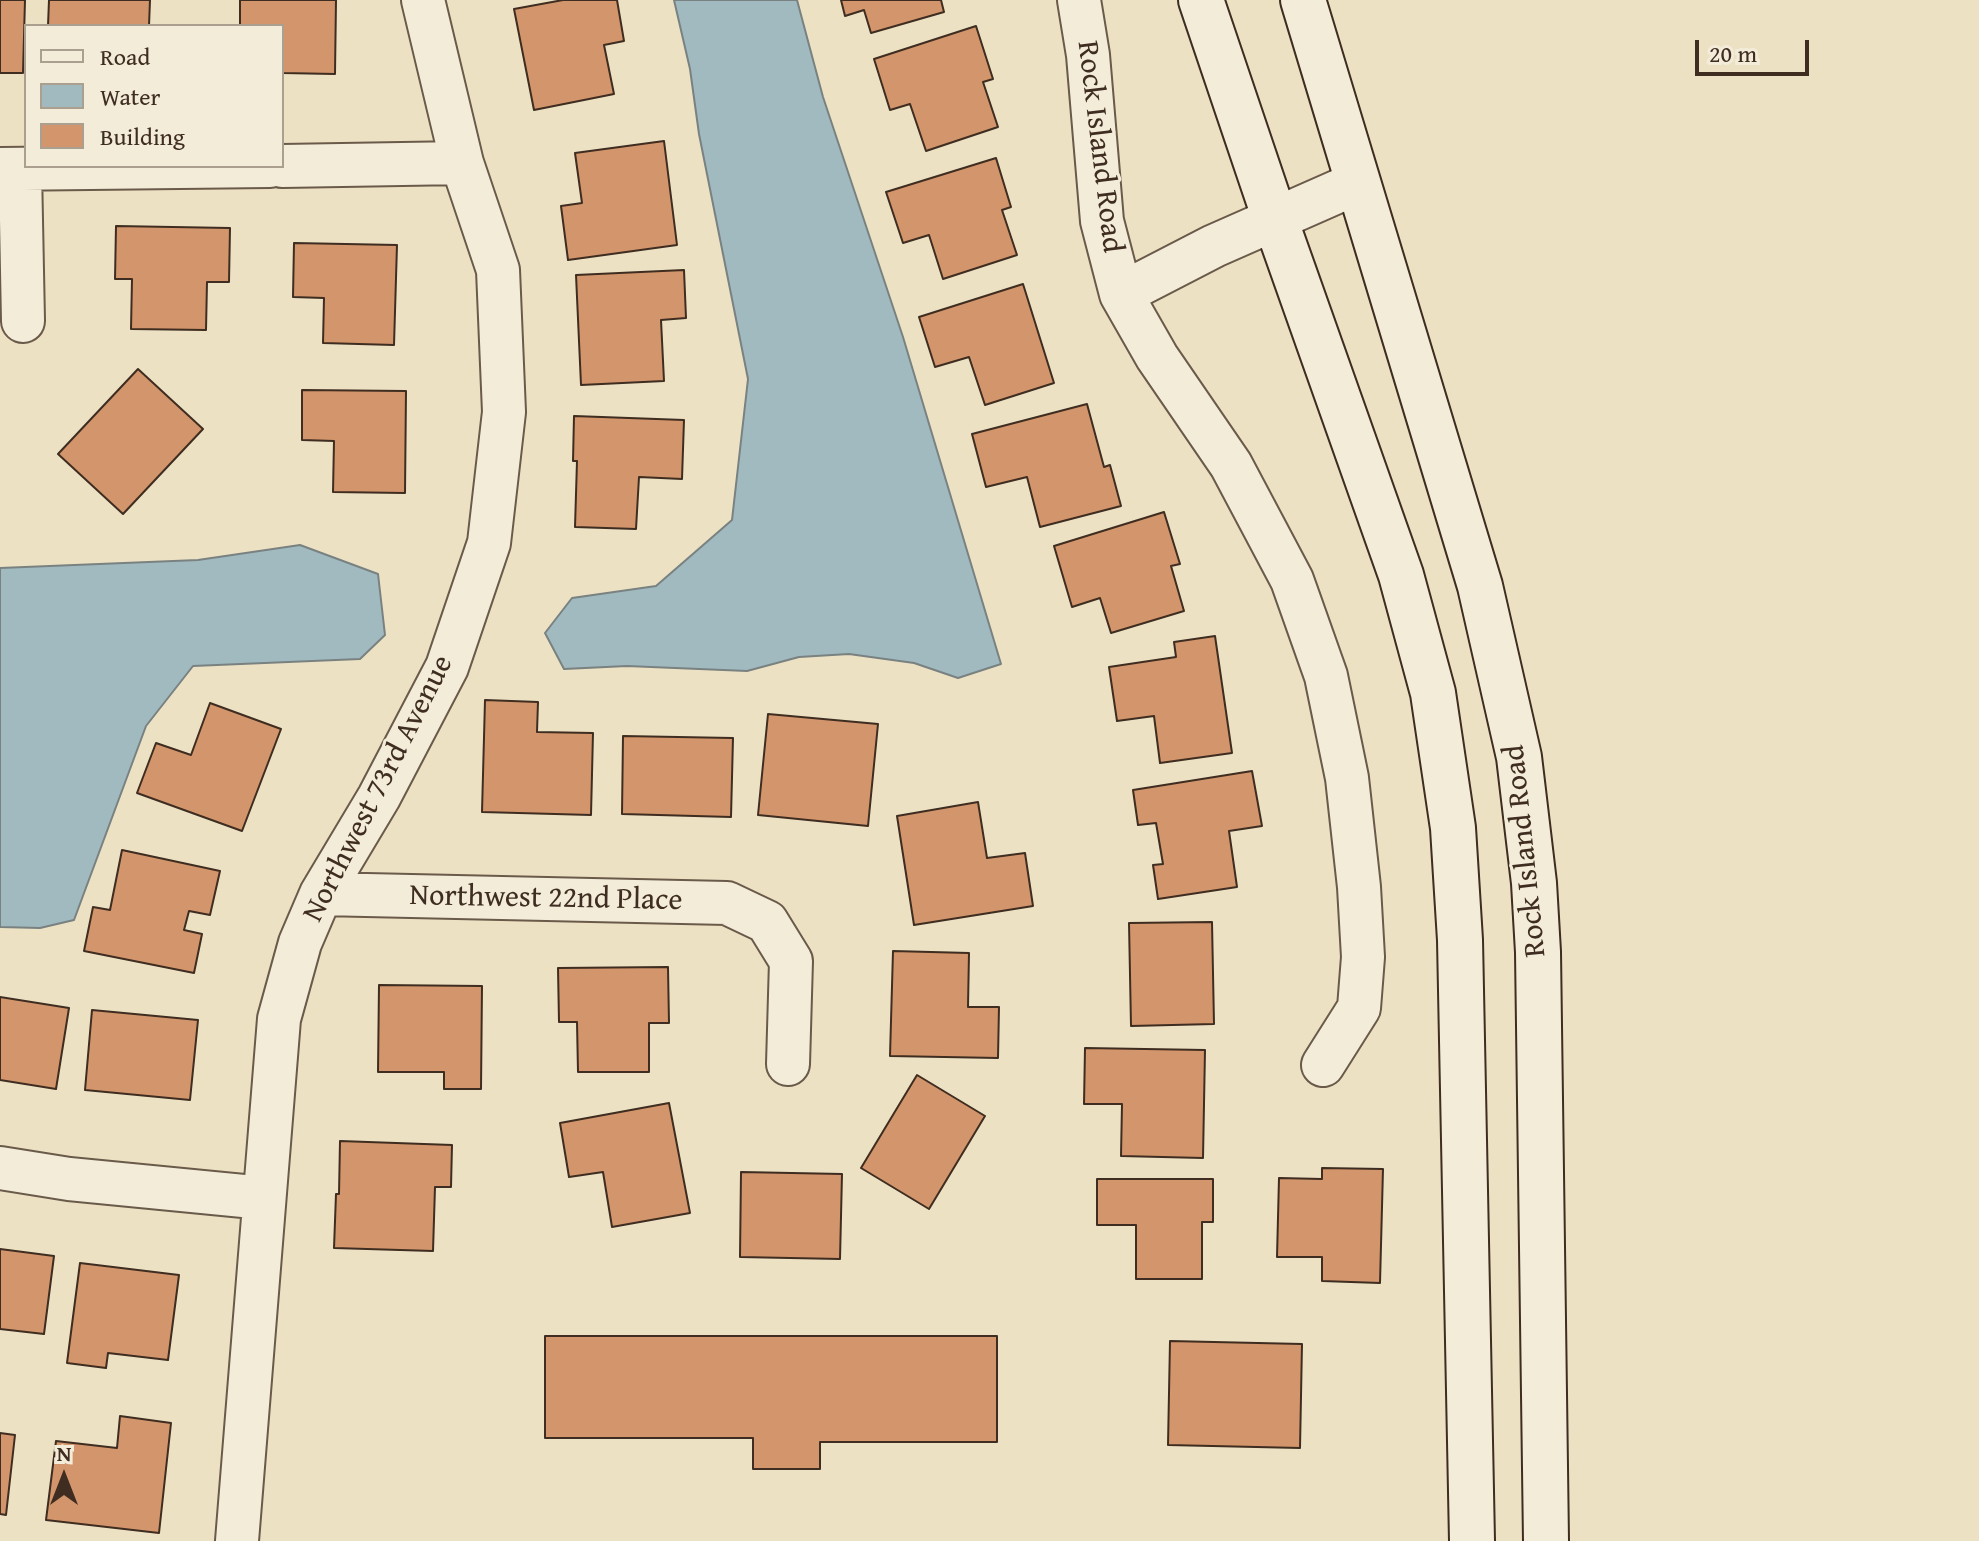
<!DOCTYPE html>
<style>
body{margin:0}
#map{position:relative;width:1979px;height:1541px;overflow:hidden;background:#ede1c4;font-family:"Gentium Book Plus",serif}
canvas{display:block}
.legend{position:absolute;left:24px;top:24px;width:260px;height:144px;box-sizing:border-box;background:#f3ecd9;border:2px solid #aba08f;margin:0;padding:10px 14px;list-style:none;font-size:24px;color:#3e2d20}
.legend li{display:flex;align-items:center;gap:16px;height:40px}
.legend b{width:40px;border:2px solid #aba08f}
.north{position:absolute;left:24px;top:1437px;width:80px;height:80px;-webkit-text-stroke:6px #f3ecd9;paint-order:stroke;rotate:0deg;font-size:22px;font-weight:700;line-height:32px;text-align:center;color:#3e2d20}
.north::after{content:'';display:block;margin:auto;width:28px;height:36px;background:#3e2d20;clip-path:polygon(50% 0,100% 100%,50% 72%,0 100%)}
.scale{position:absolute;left:1695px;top:40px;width:114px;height:36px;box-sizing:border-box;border:4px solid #3e2d20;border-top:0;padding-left:10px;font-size:24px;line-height:28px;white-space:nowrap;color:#3e2d20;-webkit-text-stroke:6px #f3ecd9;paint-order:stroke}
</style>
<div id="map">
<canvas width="1979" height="1541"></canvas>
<ul class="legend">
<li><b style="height:10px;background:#f3ecd9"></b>Road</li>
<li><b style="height:22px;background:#a0bac0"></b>Water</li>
<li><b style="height:22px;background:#d3956b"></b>Building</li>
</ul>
<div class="north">N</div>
<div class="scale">20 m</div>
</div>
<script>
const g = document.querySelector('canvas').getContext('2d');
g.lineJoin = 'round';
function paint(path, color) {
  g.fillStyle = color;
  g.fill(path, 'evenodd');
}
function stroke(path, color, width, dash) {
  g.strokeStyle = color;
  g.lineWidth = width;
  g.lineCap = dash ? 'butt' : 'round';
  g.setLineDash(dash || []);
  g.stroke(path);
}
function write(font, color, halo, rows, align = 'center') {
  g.font = font + ' "Gentium Book Plus",serif';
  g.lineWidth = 6;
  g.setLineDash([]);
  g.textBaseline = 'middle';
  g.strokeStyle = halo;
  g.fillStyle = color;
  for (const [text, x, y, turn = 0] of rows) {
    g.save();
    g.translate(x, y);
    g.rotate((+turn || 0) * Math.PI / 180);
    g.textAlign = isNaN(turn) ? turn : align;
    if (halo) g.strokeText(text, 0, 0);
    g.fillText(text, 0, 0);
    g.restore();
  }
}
const water = new Path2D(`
 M674,0H797L823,97L903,337L1001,664L958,678L914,663L849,654L799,657L747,671L627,666L564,669L545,633L572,598L656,586L732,520L748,379L699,134L690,69Z
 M300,545L378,574L385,635L360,659L193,666L146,726L74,920L40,928L0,927V568L198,560Z`);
paint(water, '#a0bac0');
stroke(water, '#798280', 2);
const building = new Path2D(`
 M0,0H25L23,73H0Z
 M49,0H150L149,26H48Z
 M240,0H336L335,74L282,73V26H240Z
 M563,0H617L624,41L604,45L614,94L534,110L514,9Z
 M841,0H941L944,12L871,33L864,10L845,16Z
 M976,26L993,79L983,82L998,127L926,151L910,104L890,110L874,59Z
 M664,141L677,245L568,260L561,206L582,203L575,153Z
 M996,158L1011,207L1002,210L1017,255L943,279L929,235L903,243L886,192Z
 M116,226L230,228L229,282H207L206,330L131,329L132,279H115Z
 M294,243L397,245L394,345L323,343L324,298L293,297Z
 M684,270L686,318L661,320L664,381L581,385L576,275Z
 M1023,284L1054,383L985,405L969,357L935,367L919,317Z
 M138,369L203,429L123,514L58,454Z
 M302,390L406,391L405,493L333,492L334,441L302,440Z
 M1087,404L1104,467L1110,465L1121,506L1040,527L1027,477L986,487L972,434Z
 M574,416L684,420L682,479L639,477L636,529L575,527L577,461H573Z
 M1164,512L1180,564L1171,566L1184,611L1111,633L1100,598L1072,607L1054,546Z
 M1215,636L1232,753L1160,763L1154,716L1117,721L1109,667L1176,657L1174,642Z
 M485,700L538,702L537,732L593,733L591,815L482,812Z
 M210,703L281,729L242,831L137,793L156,743L191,755Z
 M768,714L878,724L868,826L758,815Z
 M623,736L733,738L731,817L622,814Z
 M1252,771L1262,826L1229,831L1237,887L1158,899L1153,865L1163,864L1156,823L1138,825L1133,790Z
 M978,802L987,858L1025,853L1033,906L914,925L897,816Z
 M122,850L220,871L210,915L189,911L184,930L202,934L194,973L84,951L93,907L110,910Z
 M1212,922L1214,1024L1131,1026L1129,923Z
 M893,951L969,953L968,1007H999L998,1058L890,1056Z
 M668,967L669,1023H649V1072H578L577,1022H559L558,968Z
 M379,985L482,986L481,1089H444V1072H378Z
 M0,997L69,1008L56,1089L0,1080Z
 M92,1010L198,1020L190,1100L85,1090Z
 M1085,1048L1205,1050L1203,1158L1121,1156L1122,1104H1084Z
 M917,1075L985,1116L929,1209L861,1168Z
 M669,1103L690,1213L612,1227L603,1172L569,1177L560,1123Z
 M340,1141L452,1145L451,1187H435L433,1251L334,1248L336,1194H339Z
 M1322,1168L1383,1169L1380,1283L1322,1281V1257H1277L1279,1178L1322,1179Z
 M741,1172L842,1174L840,1259L740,1257Z
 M1097,1179H1213V1222H1202V1279H1136V1225H1097Z
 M0,1249L54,1256L44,1334L0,1329Z
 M80,1263L179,1275L168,1360L108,1353L106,1368L67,1363Z
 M545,1336H997V1442H820V1469H753V1438H545Z
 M1170,1341L1302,1344L1300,1448L1168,1445Z
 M120,1416L171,1423L159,1533L46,1520L56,1441L117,1448Z
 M0,1433L15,1435L6,1515L0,1514Z`);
paint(building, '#d3956b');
stroke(building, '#3e2d20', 2);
const street = new Path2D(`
 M1079,0L1088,55L1102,221L1121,294L1157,357L1231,465L1292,580L1326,676L1347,778L1359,887L1363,957L1359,1008L1323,1065
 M282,166L462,163
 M0,169L270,166
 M20,170L23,321
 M1121,294L1214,246L1357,183
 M321,894L727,903L767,922L791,961L788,1064
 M0,1168L69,1179L264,1198
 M237,1541L279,1019L300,943L321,894L379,797L447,667L489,543L504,412L498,270L462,163L423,0`);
const secondary = new Path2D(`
 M1201,0L1275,219L1401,575L1433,693L1453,828L1460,940L1472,1541
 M1303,0L1480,586L1519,757L1534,883L1538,952L1546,1541`);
stroke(street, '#6a5a49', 46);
stroke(secondary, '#3e2d20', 48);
stroke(street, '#f3ecd9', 42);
stroke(secondary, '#f3ecd9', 44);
write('30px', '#3e2d20', '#f3ecd9', [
 ["Rock Island Road",1099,147,83],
 ["Northwest 73rd Avenue",379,789,-63],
 ["Rock Island Road",1526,851,-96],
 ["Northwest 22nd Place",546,899,1]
]);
</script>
